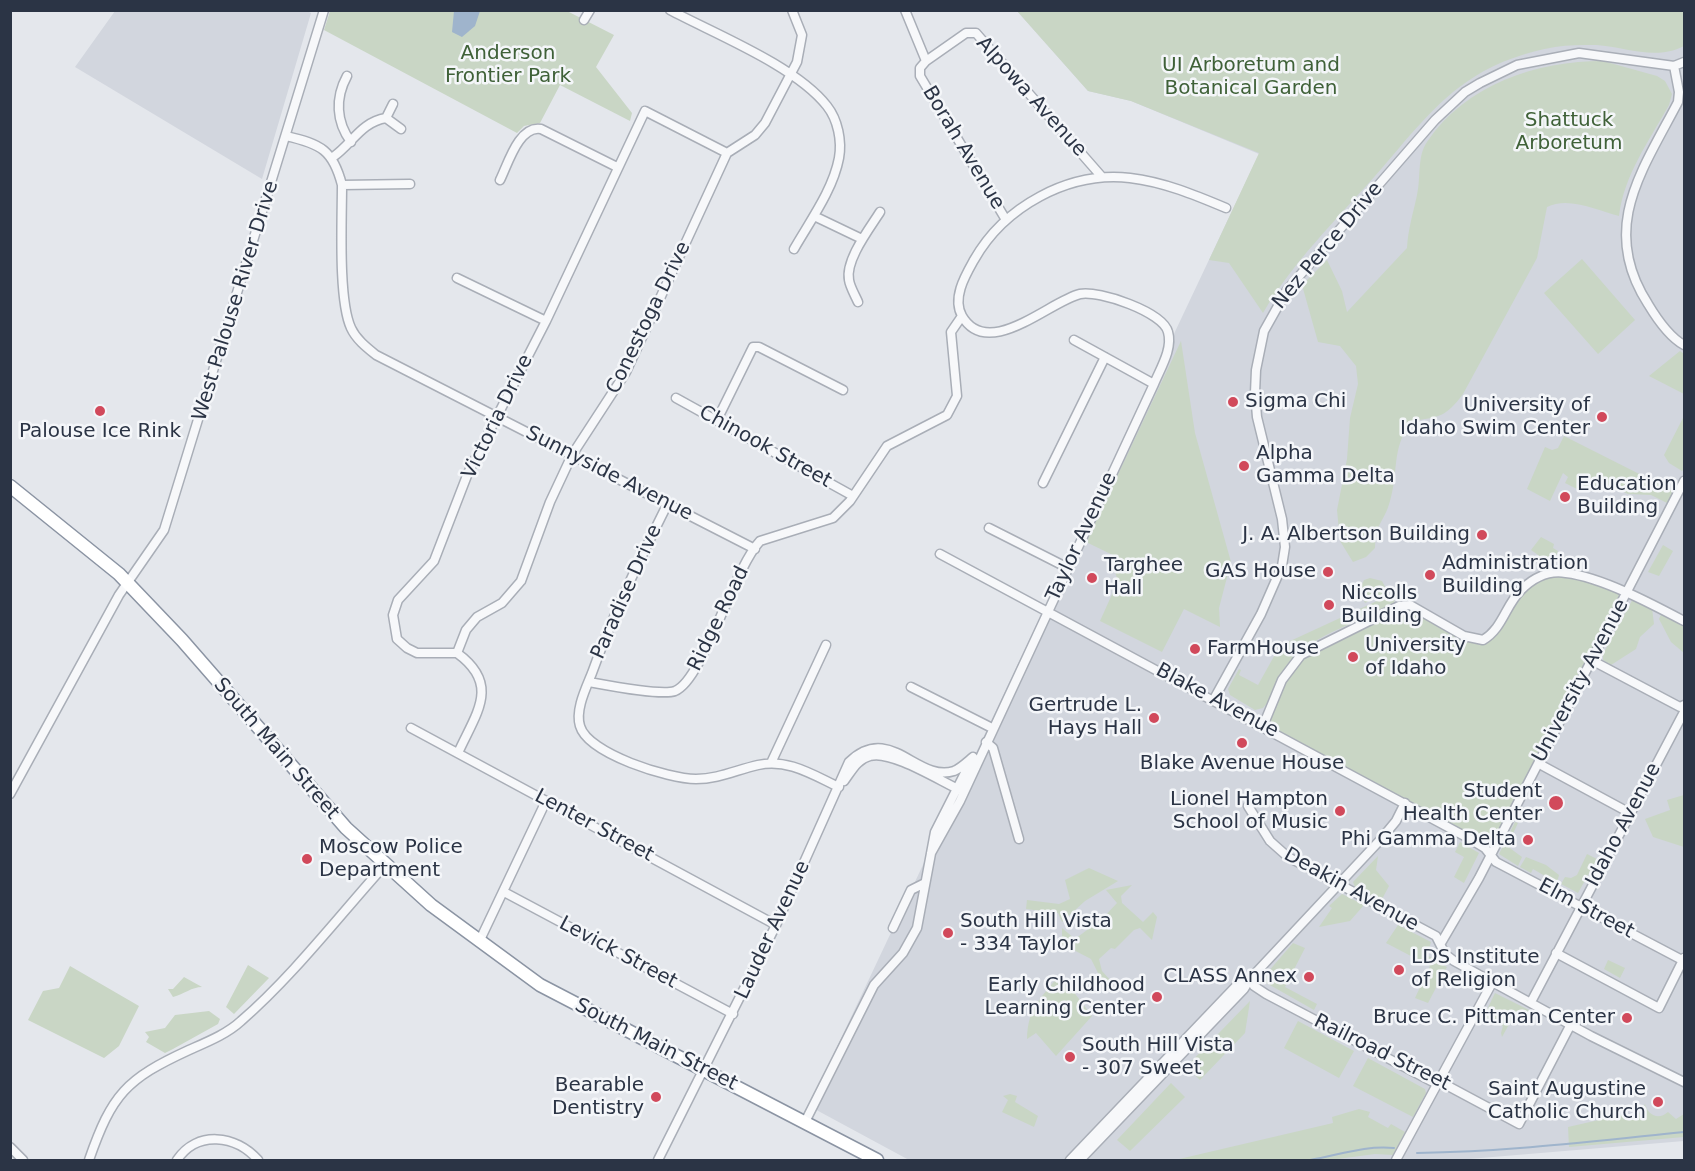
<!DOCTYPE html>
<style>
body{margin:0}
#map{position:relative;width:1695px;height:1171px;overflow:hidden;background:#e4e7ec;font-family:"DejaVu Sans",sans-serif}
canvas{display:block}
.frame{position:absolute;inset:0;border:12px solid #2b3445;pointer-events:none}
</style>
<div id="map">
<canvas width="1695" height="1171"></canvas>
<div class="frame"></div>
</div>
<script>
const g = document.querySelector('canvas').getContext('2d');
g.lineJoin = 'round';
function paint(path, color) {
  g.fillStyle = color;
  g.fill(path, 'evenodd');
}
function stroke(path, color, width, dash) {
  g.strokeStyle = color;
  g.lineWidth = width;
  g.lineCap = dash ? 'butt' : 'round';
  g.setLineDash(dash || []);
  g.stroke(path);
}
function write(font, color, halo, rows, align = 'center') {
  g.font = font + ' "DejaVu Sans",sans-serif';
  g.lineWidth = 5;
  g.setLineDash([]);
  g.textBaseline = 'middle';
  g.strokeStyle = halo;
  g.fillStyle = color;
  for (const [text, x, y, turn = 0] of rows) {
    g.save();
    g.translate(x, y);
    g.rotate((+turn || 0) * Math.PI / 180);
    g.textAlign = isNaN(turn) ? turn : align;
    if (halo) g.strokeText(text, 0, 0);
    g.fillText(text, 0, 0);
    g.restore();
  }
}
paint(new Path2D(`
 M307,11L311,13L262,179L75,67L115,11Z
 M1017,11H1684V1141L1457,1160H909L809,1106L1259,154L1131,101L1088,91Z`), '#d2d6de');
paint(new Path2D(`
 M330,11H567L614,35L596,67L632,113L630,121L560,85L540,123L524,126L517,133L324,30Z
 M1017,11H1684V46C1655,61 1627,47 1596,45C1582,45 1568,45 1555,47C1527,52 1499,61 1474,77C1435,101 1406,141 1375,176C1336,220 1293,262 1263,313L1229,263L1209,260L1259,153L1131,101L1088,91Z
 M1603,61L1657,76L1665,81L1672,94L1669,105C1649,141 1624,175 1619,216C1597,210 1568,196 1547,207L1537,258L1463,394C1445,418 1439,417 1411,421C1391,450 1399,470 1390,501C1384,523 1376,521 1375,548L1366,557L1353,562L1340,541L1337,510L1347,459L1350,418L1358,384L1356,366L1340,346L1318,342L1302,285L1327,260L1342,291L1347,312L1407,248C1408,229 1413,214 1417,195C1421,178 1417,156 1427,142C1466,84 1537,61 1603,61Z
 M1582,259L1635,320L1598,354L1544,293Z
 M1181,341L1195,433L1231,562L1219,608L1220,627L1184,609L1162,652L1100,621L1118,581L1115,572L1121,559L1086,542Z
 M1680,351L1684,354V394L1649,376Z
 M1684,416V469L1682,471L1669,463L1664,455Z
 M1564,436L1675,492L1669,504L1651,495L1628,494L1609,485L1581,491L1565,483L1568,477L1563,473L1550,501L1527,489L1545,447L1552,450L1558,448Z
 M1541,537L1554,544L1553,548L1558,551L1554,560L1548,562L1531,550Z
 M1663,545L1673,551L1659,576L1648,572Z
 M1566,572L1627,593L1490,855L1485,848L1263,726L1282,680L1301,655L1410,606L1437,621L1483,640L1531,580Z
 M1370,578L1382,581L1388,592L1365,603C1361,594 1359,589 1364,580Z
 M1392,594L1395,595L1394,605C1364,620 1313,635 1291,660C1278,674 1276,695 1263,708L1255,710L1230,695L1228,689L1239,669L1241,670L1239,675L1258,685L1277,651L1288,642Z
 M1635,595L1652,608L1654,624L1640,637L1636,649L1611,665L1603,660V654Z
 M1663,610L1684,621V653L1671,642L1659,619Z
 M1684,795V847L1653,837L1645,819L1670,810L1667,800Z
 M1515,822L1518,823L1507,846L1522,857L1518,866L1499,854Z
 M1460,842L1479,853L1464,883L1454,877L1464,857L1455,852Z
 M1587,854L1597,859L1578,893L1561,884L1565,877L1571,878L1577,875Z
 M1378,856L1376,870L1389,886L1381,901L1355,887L1353,882Z
 M1526,857L1546,865L1559,875L1557,883L1533,869L1531,873L1520,867Z
 M1089,868L1118,881L1085,901L1062,922L1058,913L1026,909L1027,900L1059,904L1070,899L1065,880Z
 M1132,885L1121,896L1122,903L1143,922L1153,912L1157,917L1152,940L1140,928L1134,930L1115,949L1111,948L1099,959L1102,971L1111,981L1103,983L1091,959L1062,944V928L1075,939L1103,918L1117,903L1106,890Z
 M1342,894L1364,905L1350,921L1319,927L1332,908L1329,906Z
 M1398,925L1431,942L1427,955L1447,967L1428,1003L1415,998L1430,966L1386,943Z
 M1293,943L1305,948L1285,987L1317,1004L1314,1010L1261,980Z
 M1608,960L1625,968L1620,978L1604,969Z
 M248,965L269,978L234,1014L226,1007Z
 M70,966L139,1006L119,1046L104,1058L28,1020L43,991L59,988Z
 M1060,974L1092,1016L1056,1056L1036,1033L1027,1039C1028,1006 1041,999 1060,974Z
 M184,977L202,987C192,987 184,994 173,997L168,989H173Z
 M1495,993L1533,1012L1523,1019H1512L1502,1037L1501,1033L1503,1026L1484,1016Z
 M1250,1001L1245,1033L1200,1080L1186,1067Z
 M209,1011L220,1019L218,1024L173,1049L165,1053L146,1042L149,1037L145,1032L165,1028L175,1015Z
 M1298,1021L1354,1051L1339,1078L1284,1048Z
 M1368,1058L1425,1089L1426,1093L1413,1117L1353,1086Z
 M1171,1083L1185,1097L1130,1151L1117,1140Z
 M1010,1094L1017,1096L1015,1102L1038,1116L1034,1127L1002,1112L1008,1100L1003,1096Z
 M1645,1104C1648,1116 1659,1120 1668,1112L1676,1119L1684,1114V1137L1569,1147L1568,1127L1625,1114L1635,1120Z
 M1359,1109L1370,1112L1368,1117L1388,1128L1391,1124L1405,1132L1393,1155L1375,1154L1330,1160H1175L1333,1123L1332,1117Z`), '#c9d6c5');
paint(new Path2D(`
 M454,11H480L475,26L462,37L452,32Z`), '#9fb4cc');
stroke(new Path2D(`
 M1417,1153C1507,1152 1596,1141 1684,1132
 M1310,1160C1339,1155 1365,1145 1394,1148`), '#9fb4cc', 2);
const minor = new Path2D(`
 M670,10C715,34 796,66 827,106C838,120 842,141 839,158C833,190 810,221 794,249
 M905,10L926,61L920,68V76L1006,220
 M584,20L590,10
 M926,61L966,33H976L1102,177
 M1674,66L1679,92L1678,102C1642,171 1599,228 1648,304C1657,319 1669,337 1684,345
 M347,76C335,98 336,122 351,142
 M386,118L393,104
 M286,136C321,144 333,150 342,185C342,219 338,300 351,328C356,339 366,347 376,355L755,549
 M333,157C352,144 361,122 386,118L401,129
 M500,180C508,164 519,125 541,129L617,167
 M342,185L410,184
 M814,216L862,239
 M457,278L546,321
 M858,302C855,295 850,287 849,280C845,260 870,228 880,212
 M1074,340L1154,384
 M676,398L853,496
 M717,420L753,347H759L843,390
 M1043,483L1105,357
 M668,503C640,559 613,614 592,673C586,688 575,710 580,726C588,754 669,779 696,779C718,779 736,770 758,765C787,758 813,775 839,787
 M989,528L1068,568
 M940,554L1470,839L1485,848L1496,862L1684,961
 M457,653L466,630L477,617L502,603L521,581L550,502L572,455L626,372L727,153L755,135L765,123L797,62L802,35L792,10
 M1593,661L1680,707L1684,705
 M589,682C606,685 661,696 675,691C703,680 733,570 760,541L833,518L850,501L887,446L947,415L957,396L951,332L962,316
 M911,687L992,728
 M1214,699L1261,614L1282,566L1285,547L1282,519L1257,417L1255,393L1256,370L1264,331L1287,290L1435,120L1465,92L1480,83L1517,65L1579,53L1674,66L1684,62
 M1263,726L1282,680L1301,655L1399,606L1410,605L1464,636L1483,640C1503,628 1505,606 1521,590C1533,578 1549,570 1566,573C1601,577 1652,604 1684,621
 M411,728L776,925
 M986,742L993,748L1019,839
 M458,753C476,713 501,685 457,653H417L407,648L397,639L393,615L398,600L434,561L468,473L546,321L645,111L727,153
 M1539,761L1543,766L1630,813
 M771,763L826,645
 M844,781C851,772 857,759 870,756C890,750 937,779 956,788
 M10,794L119,595L164,530L324,10
 M1248,806L1270,841L1288,857L1436,936L1445,954L1454,961L1591,1036L1684,1082
 M931,853L960,801L1154,384C1160,369 1173,349 1168,332C1163,312 1099,290 1080,294C1050,301 988,361 962,316C952,298 965,276 974,260C1004,207 1068,171 1130,178C1164,182 1195,195 1226,208
 M504,892L733,1014
 M893,928L911,890L925,883
 M479,942L546,801
 M1441,943L1479,878L1684,481
 M1556,953L1659,1008L1684,958
 M1250,979L1254,986L1266,994L1431,1081L1448,1086L1519,1124L1571,1024
 M1531,1002L1684,712
 M805,1122L874,985L903,953L917,928L935,832L971,761
 M10,1147L23,1160
 M89,1160C112,1094 126,1079 189,1050C207,1042 227,1034 241,1021C292,977 339,916 384,866
 M177,1160C197,1130 236,1135 258,1160
 M658,1160L776,925L849,762C890,722 917,783 954,771C961,768 967,762 973,757
 M1070,1160L1239,983L1249,979
 M1080,1160L1244,989L1250,979L1382,838L1396,821L1405,803
 M1396,1160L1492,983`);
const highway = new Path2D(`
 M10,486L119,574L182,640L346,828L431,905L540,985L877,1160`);
stroke(minor, '#a9aeb7', 11);
stroke(highway, '#8b94a3', 15);
stroke(minor, '#f7f8fa', 8);
stroke(highway, '#fff', 12);
for (const [x, y, r, color] of [
 [1233,402,6,"#d1495b"],
 [100,411,6,"#d1495b"],
 [1602,417,6,"#d1495b"],
 [1244,466,6,"#d1495b"],
 [1565,497,6,"#d1495b"],
 [1482,535,6,"#d1495b"],
 [1328,572,6,"#d1495b"],
 [1430,575,6,"#d1495b"],
 [1092,578,6,"#d1495b"],
 [1329,605,6,"#d1495b"],
 [1195,649,6,"#d1495b"],
 [1353,657,6,"#d1495b"],
 [1154,718,6,"#d1495b"],
 [1242,743,6,"#d1495b"],
 [1556,803,8,"#d1495b"],
 [1340,811,6,"#d1495b"],
 [1528,840,6,"#d1495b"],
 [307,859,6,"#d1495b"],
 [948,933,6,"#d1495b"],
 [1399,970,6,"#d1495b"],
 [1309,977,6,"#d1495b"],
 [1157,997,6,"#d1495b"],
 [1627,1018,6,"#d1495b"],
 [1070,1057,6,"#d1495b"],
 [656,1097,6,"#d1495b"],
 [1658,1102,6,"#d1495b"]
]) {
  const dot = new Path2D();
  dot.arc(x, y, r, 0, 2 * Math.PI);
  g.fillStyle = color;
  g.fill(dot);
  stroke(dot, '#f4f6f9', 2);
}
write('20px', '#3f6138', '#f4f6f9', [
 ["Anderson",508,54],
 ["Frontier Park",508,77],
 ["UI Arboretum and",1251,66],
 ["Botanical Garden",1251,89],
 ["Shattuck",1569,121],
 ["Arboretum",1569,144]
]);
write('20px', '#2b3445', '#f4f6f9', [
 ["Alpowa Avenue",1031,97,48],
 ["Borah Avenue",963,148,59],
 ["Nez Perce Drive",1328,246,-50],
 ["West Palouse River Drive",236,301,-73],
 ["Conestoga Drive",649,318,-64],
 ["Victoria Drive",498,417,-64],
 ["Chinook Street",765,447,29],
 ["Sunnyside Avenue",609,474,27],
 ["Taylor Avenue",1082,537,-65],
 ["Paradise Drive",627,592,-66],
 ["Ridge Road",719,619,-64],
 ["University Avenue",1581,681,-62],
 ["Blake Avenue",1217,701,28],
 ["South Main Street",276,749,49],
 ["Idaho Avenue",1624,825,-62],
 ["Lenter Street",594,826,28],
 ["Deakin Avenue",1351,890,29],
 ["Elm Street",1586,909,28],
 ["Lauder Avenue",773,930,-65],
 ["Levick Street",618,953,28],
 ["South Main Street",656,1045,27],
 ["Railroad Street",1382,1053,26]
]);
write('20px', '#2b3445', '#f4f6f9', [
 ["Sigma Chi",1245,402],
 ["University of",1590,406,"right"],
 ["Idaho Swim Center",1590,429,"right"],
 ["Palouse Ice Rink",100,432,"center"],
 ["Alpha",1256,454],
 ["Gamma Delta",1256,477],
 ["Education",1577,485],
 ["Building",1577,508],
 ["J. A. Albertson Building",1470,535,"right"],
 ["Administration",1442,564],
 ["Building",1442,587],
 ["Targhee",1104,566],
 ["Hall",1104,589],
 ["GAS House",1316,572,"right"],
 ["Niccolls",1341,594],
 ["Building",1341,617],
 ["University",1365,646],
 ["of Idaho",1365,669],
 ["FarmHouse",1207,649],
 ["Gertrude L.",1142,706,"right"],
 ["Hays Hall",1142,729,"right"],
 ["Blake Avenue House",1242,764,"center"],
 ["Student",1542,792,"right"],
 ["Health Center",1542,815,"right"],
 ["Lionel Hampton",1328,800,"right"],
 ["School of Music",1328,823,"right"],
 ["Phi Gamma Delta",1516,840,"right"],
 ["Moscow Police",319,848],
 ["Department",319,871],
 ["South Hill Vista",960,922],
 ["- 334 Taylor",960,945],
 ["LDS Institute",1411,958],
 ["of Religion",1411,981],
 ["CLASS Annex",1297,977,"right"],
 ["Early Childhood",1145,986,"right"],
 ["Learning Center",1145,1009,"right"],
 ["Bruce C. Pittman Center",1615,1018,"right"],
 ["South Hill Vista",1082,1046],
 ["- 307 Sweet",1082,1069],
 ["Bearable",644,1086,"right"],
 ["Dentistry",644,1109,"right"],
 ["Saint Augustine",1646,1090,"right"],
 ["Catholic Church",1646,1113,"right"]
], 'left');
</script>
